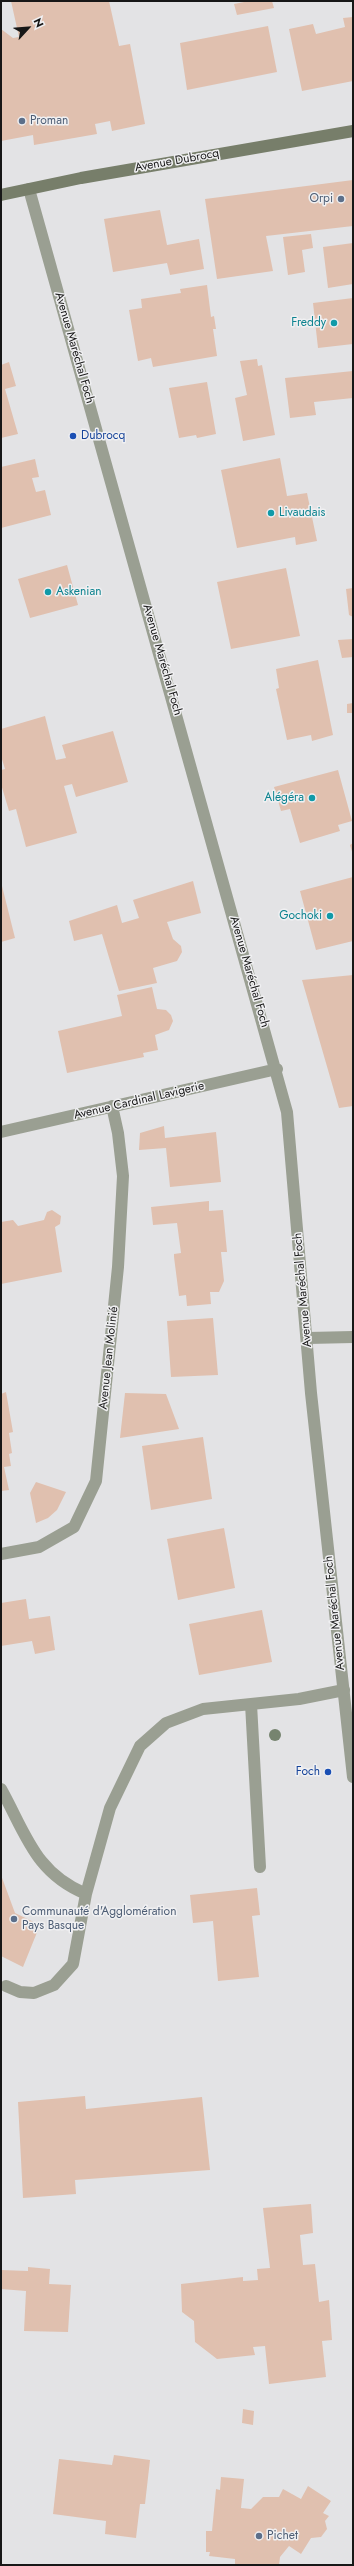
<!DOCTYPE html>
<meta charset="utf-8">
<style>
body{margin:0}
#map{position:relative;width:354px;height:2566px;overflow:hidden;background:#e3e3e5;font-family:Jost,sans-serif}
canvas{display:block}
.frame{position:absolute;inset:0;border:2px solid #171717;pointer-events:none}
.north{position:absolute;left:8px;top:8px;width:40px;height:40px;-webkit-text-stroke:3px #f0f0f2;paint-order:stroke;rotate:64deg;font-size:11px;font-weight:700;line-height:16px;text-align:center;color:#171717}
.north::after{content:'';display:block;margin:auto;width:14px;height:18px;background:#171717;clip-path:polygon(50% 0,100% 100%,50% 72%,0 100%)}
</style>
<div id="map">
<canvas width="354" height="2566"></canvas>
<div class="frame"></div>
<div class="north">N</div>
</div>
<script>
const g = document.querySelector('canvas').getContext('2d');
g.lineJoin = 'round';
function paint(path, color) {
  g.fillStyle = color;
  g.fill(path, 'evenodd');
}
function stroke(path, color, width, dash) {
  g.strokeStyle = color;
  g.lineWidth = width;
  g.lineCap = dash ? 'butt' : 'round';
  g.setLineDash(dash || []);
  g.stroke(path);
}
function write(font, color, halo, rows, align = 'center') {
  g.font = font + ' Jost,sans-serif';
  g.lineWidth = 3;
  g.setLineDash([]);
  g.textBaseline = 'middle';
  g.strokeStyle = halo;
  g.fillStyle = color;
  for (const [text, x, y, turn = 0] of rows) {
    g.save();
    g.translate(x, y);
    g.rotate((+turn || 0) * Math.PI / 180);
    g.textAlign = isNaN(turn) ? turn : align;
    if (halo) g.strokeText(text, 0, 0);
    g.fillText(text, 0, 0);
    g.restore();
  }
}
paint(new Path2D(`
 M11,1H109L119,46L130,44L145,124L112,131L110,121L95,124L97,134L34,145L33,135L1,141V29L13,38L19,37Z
 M249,1H272L274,8L237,15L234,4Z
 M353,17V81L302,91L289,29L313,24L316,34L345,27L343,18Z
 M268,26L277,72L187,90L180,43Z
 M353,180V226L266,236L273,271L217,279L205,199Z
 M160,210L167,245L199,239L204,269L170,275L167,263L113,272L104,219Z
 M311,234L313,248L302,250L305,272L288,275L283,237Z
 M353,243V284L328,288L323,247Z
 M207,285L211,317L214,316L216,329H213L217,356L153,367L151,358L138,361L129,310L142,308L141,299L181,293L180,289Z
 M353,298V344L318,348L313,303Z
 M257,359L258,366L262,365L275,435L243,441L235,398L247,395L240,361Z
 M9,362L16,386L5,389L18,434L1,438V365Z
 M353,371V398L314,402L316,415L290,418L285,378Z
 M207,382L216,434L197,438L196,435L179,438L169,388Z
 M280,458L287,496L307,493L317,541L296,545L295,537L237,548L221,470Z
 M35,459L39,477L32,478L36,492L45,490L51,515L1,528V467Z
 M67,565L78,605L30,618L18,579Z
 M286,568L300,636L231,649L217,582Z
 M353,588V617L349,615L346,589Z
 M353,639V657L342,658L338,640Z
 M318,660L333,735L312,741L311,735L287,740L276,689L279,688L276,669Z
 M353,703V713H347V704Z
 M45,716L56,760L66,758L62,745L113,731L128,782L76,797L72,784L64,786L77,833L26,847L16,809L9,811L1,784V770L5,769L1,756V729Z
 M338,770L352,821L338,825L340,831L300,843L290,809L281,811L274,787Z
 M353,843V855L350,845Z
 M353,877V941L316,950L300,891Z
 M193,881L201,913L167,922L173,939L181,946L182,952L177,961L153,968L157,983L119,991L102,934L74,941L69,921L117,905L122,923L139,918L133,900Z
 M1,882L15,938L1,942Z
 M353,975V1106L339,1108L302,980Z
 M152,987L157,1009L166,1010L171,1015L173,1021L169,1030L155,1035L158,1050L143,1053L144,1057L67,1073L58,1031L122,1016L117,995Z
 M164,1126L165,1138L216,1132L221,1182L170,1187L166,1148L139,1150L140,1133Z
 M209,1201V1211L223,1210L227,1252H221L224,1281L219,1292H210L211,1304L187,1306L186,1295L179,1296L174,1257V1254L181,1253L177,1223L153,1225L151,1207Z
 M52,1210L61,1216L60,1224L55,1227L62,1272L1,1284V1222L13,1220L18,1226L44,1220L47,1212Z
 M213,1318L218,1375L171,1377L167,1321Z
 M6,1392L13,1432L9,1433L12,1453L9,1454L11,1466L4,1467L9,1490L1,1491V1394Z
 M125,1393L166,1394L179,1429L120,1438Z
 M203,1437L212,1499L151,1510L142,1446Z
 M36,1482L66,1492L57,1510L48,1518L36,1523L30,1493Z
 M224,1528L235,1588L178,1600L167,1539Z
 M26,1599L29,1619L50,1616L55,1650L35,1654L32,1641L1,1646V1603Z
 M262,1610L272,1662L199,1675L189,1624Z
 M1,1875L15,1913L40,1925L23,1967L1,1956Z
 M257,1888L260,1915L252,1916L259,1977L218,1981L213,1921L193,1923L190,1895Z
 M85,2096L86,2109L202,2097L210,2170L75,2180L76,2194L23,2198L18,2102Z
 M311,2204L313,2233L300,2235L303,2265L315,2264L319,2302L329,2300L332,2340L322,2341L326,2377L269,2384L265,2346L253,2347L255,2355L217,2359L195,2342L194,2321L182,2312L181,2284L243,2277V2281L258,2280L257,2269L270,2268L263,2208Z
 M28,2267L50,2269L49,2284L71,2285L68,2332L24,2331L26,2291L1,2289V2270L28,2271Z
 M243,2409L254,2411L253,2425L242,2423Z
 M114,2455L150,2460L145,2504H140L136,2538L105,2534L106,2521L53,2514L59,2459L112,2465Z
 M221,2477L244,2479L241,2508L251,2509L263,2497H279L283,2489L301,2499L308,2486L331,2501L323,2513L329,2516L325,2521L327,2529L321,2537L311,2538L301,2554L289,2546L280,2557L279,2565H240L235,2564V2559L209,2556L210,2552H206V2531H212L216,2489L220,2490Z`), '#e0c0af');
stroke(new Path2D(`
 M251,1704L260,1867
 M1,1789C26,1834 35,1873 86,1894
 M6,1986L20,1992L34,1993L54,1985L73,1964L86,1894L110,1808L140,1746L166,1723L203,1709L299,1699L344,1690`), '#9a9f92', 12);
stroke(new Path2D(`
 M29,189L287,1112L311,1393L353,1777
 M1,1132L277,1069
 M308,1338L353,1337
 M1,1554L39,1547L74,1527L96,1481L118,1267L123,1176L118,1133L112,1106`), '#9a9f92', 12);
stroke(new Path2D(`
 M1,195L81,178L353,131`), '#777e6a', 12);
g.fillStyle = '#76846f';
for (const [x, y] of [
 [275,1735]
]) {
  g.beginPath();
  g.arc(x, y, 6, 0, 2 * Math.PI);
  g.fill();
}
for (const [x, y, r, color] of [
 [22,121,4,"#5c6f8a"],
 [341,199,4,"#5c6f8a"],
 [334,323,4,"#0f9aa8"],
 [73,436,4,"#1a4fb4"],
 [271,513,4,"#0f9aa8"],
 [48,592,4,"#0f9aa8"],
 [312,798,4,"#0f9aa8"],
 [330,916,4,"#0f9aa8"],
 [328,1772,4,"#1a4fb4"],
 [14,1919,4,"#5c6f8a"],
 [259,2536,4,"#5c6f8a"]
]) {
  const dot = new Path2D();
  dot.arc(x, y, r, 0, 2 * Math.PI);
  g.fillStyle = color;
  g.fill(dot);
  stroke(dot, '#f0f0f2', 1.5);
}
write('12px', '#4e5e75', '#f0f0f2', [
 ["Proman",30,121],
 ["Orpi",333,199,"right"],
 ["Communauté d'Agglomération",22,1912],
 ["Pays Basque",22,1926],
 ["Pichet",267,2536]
], 'left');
write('12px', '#171717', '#f0f0f2', [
 ["Avenue Dubrocq",177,161,-10],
 ["Avenue Maréchal Foch",74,348,74],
 ["Avenue Maréchal Foch",162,660,74],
 ["Avenue Maréchal Foch",249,972,74],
 ["Avenue Cardinal Lavigerie",139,1101,-13],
 ["Avenue Maréchal Foch",303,1290,-95],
 ["Avenue Jean Molinié",109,1358,-84],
 ["Avenue Maréchal Foch",335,1613,-96]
]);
write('12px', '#0d838f', '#f0f0f2', [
 ["Freddy",326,323],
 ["Livaudais",279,513,"left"],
 ["Askenian",56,592,"left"],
 ["Alégéra",304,798],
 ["Gochoki",322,916]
], 'right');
write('12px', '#164399', '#f0f0f2', [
 ["Dubrocq",81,436],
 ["Foch",320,1772,"right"]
], 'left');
</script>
